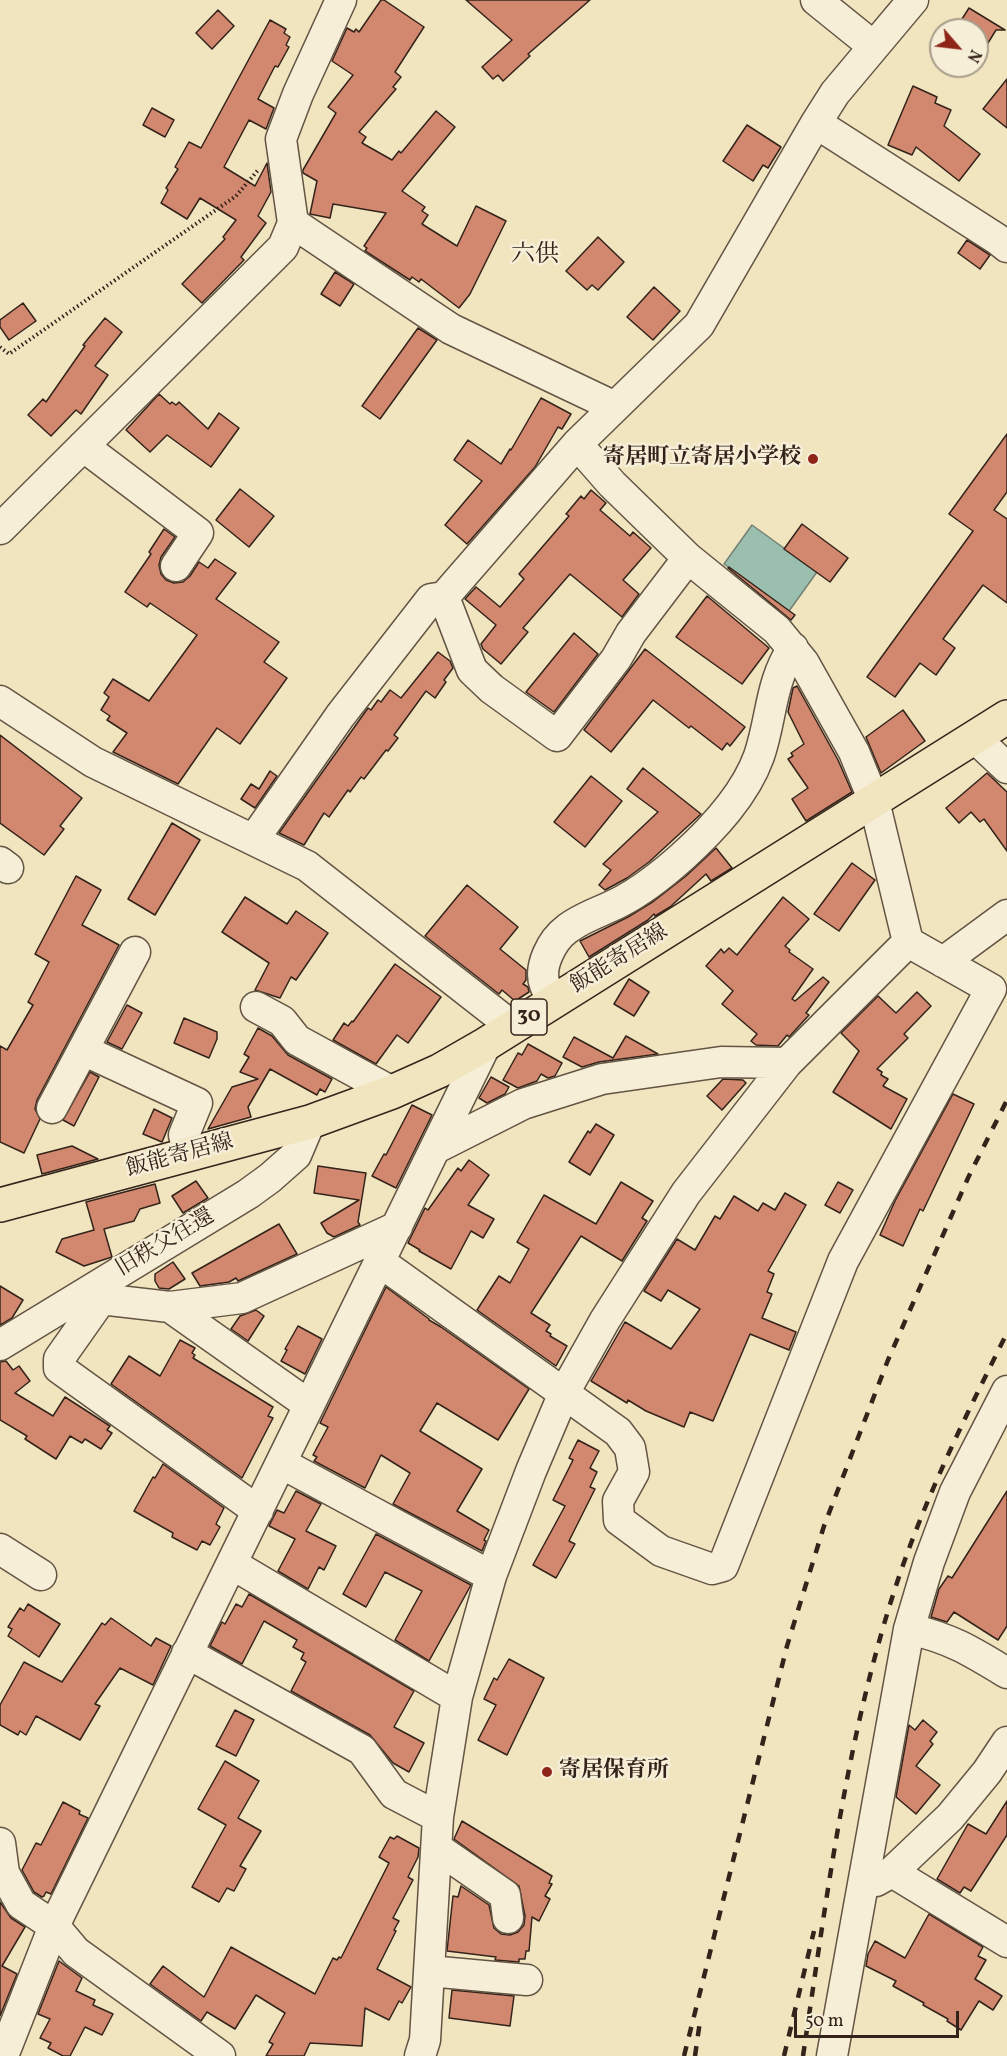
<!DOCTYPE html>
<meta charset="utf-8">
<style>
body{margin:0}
#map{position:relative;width:1007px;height:2056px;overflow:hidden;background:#f1e5c0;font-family:Vollkorn,serif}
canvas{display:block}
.north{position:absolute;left:929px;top:18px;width:60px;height:60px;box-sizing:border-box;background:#f6eed6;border:2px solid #a89d8b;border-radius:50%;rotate:118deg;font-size:16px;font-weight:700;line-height:24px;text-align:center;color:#34231a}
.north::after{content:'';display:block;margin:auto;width:21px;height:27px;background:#8f2418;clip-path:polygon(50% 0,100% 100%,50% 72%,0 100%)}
.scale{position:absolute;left:794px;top:2011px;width:165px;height:27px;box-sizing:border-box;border:3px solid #34231a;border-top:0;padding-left:8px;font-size:18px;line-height:21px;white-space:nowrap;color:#34231a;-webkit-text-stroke:4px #f6eed6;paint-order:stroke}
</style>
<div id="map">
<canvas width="1007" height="2056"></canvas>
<div class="north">N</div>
<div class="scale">50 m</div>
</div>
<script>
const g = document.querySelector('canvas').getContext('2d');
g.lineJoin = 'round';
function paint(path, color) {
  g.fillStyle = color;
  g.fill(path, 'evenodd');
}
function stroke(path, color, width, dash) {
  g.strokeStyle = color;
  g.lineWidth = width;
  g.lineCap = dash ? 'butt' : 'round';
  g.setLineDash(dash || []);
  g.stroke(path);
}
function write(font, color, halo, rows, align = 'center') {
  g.font = font + ' Vollkorn,"Noto Serif JP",serif';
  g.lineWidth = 5;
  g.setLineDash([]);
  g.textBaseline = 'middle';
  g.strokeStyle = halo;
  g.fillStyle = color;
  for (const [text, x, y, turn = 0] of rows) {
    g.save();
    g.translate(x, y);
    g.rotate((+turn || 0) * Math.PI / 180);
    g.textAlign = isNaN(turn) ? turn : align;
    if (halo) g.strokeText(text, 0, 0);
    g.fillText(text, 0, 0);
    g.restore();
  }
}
const water = new Path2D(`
 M752,525L817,572L789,611L724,564Z`);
paint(water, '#9bbfae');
stroke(water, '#728173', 1.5);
const building = new Path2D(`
 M381,0H384L424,27L395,72L401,77L393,87L396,89L359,132L366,137L362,143L392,160L399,151L401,153L436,111L455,127L402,191L425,207L422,211L428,215L422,224L457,246L476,206L506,221L470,294L459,308L421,279L419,282L412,277L410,280L365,251L367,248L364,246L386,213L333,204L330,218L310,214L317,181L303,173V170L336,113L328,107L353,75L332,61L347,28L354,32L356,29L359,32Z
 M466,0H590L528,54L530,56L503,81L498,75L493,79L482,67L512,40Z
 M969,8L1005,30H996L977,61V30H955Z
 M218,10L234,26L212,49L196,33Z
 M270,20L286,29L284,33L290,37L286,45L289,47L278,67L275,66L258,99L274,108L266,129L249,120L224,167L255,186L267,163L271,192L258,216L266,223L241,257L244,260L202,303L182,284L225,239L223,237L236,220L200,198L187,219L161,203L168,190L166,188L178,169L175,167L189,142L201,148Z
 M1007,79V128L983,109Z
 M913,86L937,97L935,103L951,110L944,126L980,154L959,181L916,147L912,155L888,145Z
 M152,108L174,120L165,137L143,125Z
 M747,125L781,147L768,168L763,165L753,181L723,161Z
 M598,237L624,262L598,290L592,285L587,290L566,271Z
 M967,240L990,255L980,269L958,253Z
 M335,272L354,284L340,306L321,294Z
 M654,287L680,311L653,340L627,317Z
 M23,303L36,321L9,340L0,327V320Z
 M105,318L122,332L95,366L108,375L81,414L76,410L51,436L28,415L43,399L46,402L85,346L83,345Z
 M418,328L437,340L380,419L362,406Z
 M159,394L170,404L172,402L176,405L179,402L208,429L219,413L239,428L211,467L167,435L150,452L126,430Z
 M541,398L571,414L562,429L558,427L535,467L467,544L445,525L482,481L454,460L468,440L501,464L510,449L511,450Z
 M1007,434V492L994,510L1007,519V603L983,585L943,639L955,648L936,675L920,663L895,697L867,677L973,531L949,514Z
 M240,489L274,516L249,547L216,520Z
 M591,490L606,503L600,510L630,536L633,532L651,548L623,580L639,594L622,617L570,574L523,628L528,632L501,664L483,649L481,644L496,625L465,599L476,587L500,607L524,579L519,574L569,516L566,514L581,496L584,499Z
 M802,524L848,558L830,582L784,549Z
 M164,529L175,537L161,557L159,565L161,574L166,580L174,583L183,582L190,576L199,562L208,568L215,559L236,573L216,599L279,642L264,662L287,678L240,744L217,728L178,784L113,752L127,733L107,720L110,716L101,710L109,697L104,693L113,679L149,701L197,635L150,603L147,607L125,592L151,554L149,552Z
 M729,567L795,615L791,620L728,568Z
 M707,596L769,648L742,684L676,637Z
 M574,633L598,654L554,712L526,692Z
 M645,649L745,727L730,746L727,743L722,750L691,726L689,728L653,700L611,752L584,730Z
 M438,652L450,661L453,668L444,680L446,682L435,698L426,691L394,735L398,738L388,751L386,750L364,779L361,777L350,792L348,790L329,817L324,813L304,845L279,833L368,708L371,710L378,700L381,702L390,690L401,698Z
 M797,686L838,760L852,792L806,821L792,799L808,788L788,759L793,756L791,753L804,744L788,712L793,688Z
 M903,710L925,741L881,773L866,737Z
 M0,735L82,798L60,826L64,829L44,855L0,823Z
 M643,768L701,814L649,862L627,878L605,890L599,885L611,870L603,864L658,812L627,789Z
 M270,771L277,776L255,808L241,799L251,784L259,789Z
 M987,773L1007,792V851L984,819L980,822L971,812L959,823L946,808Z
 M591,776L622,801L585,847L554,822Z
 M172,823L200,840L155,915L128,899Z
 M716,848L732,868L711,881L706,874L670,907L655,916L654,914L648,920L589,957L580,941L628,917L654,901L686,876Z
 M852,863L875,880L839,931L814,914Z
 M76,876L101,890L82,925L119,945L37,1100L35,1109L40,1119L24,1153L0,1142V1046L7,1050L33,1005L28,1002L49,962L35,954Z
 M467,885L518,927L500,949L526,970V980L523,984L528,987L529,992L515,1001L502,990L499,994L425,936Z
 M245,897L287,924L296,911L328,933L296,980L291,977L280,998L255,990L269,963L222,932Z
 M783,897L809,919L785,946L790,950L789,952L813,969L792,999L795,1001L823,977L829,982L806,1013L809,1015L789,1037L787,1035L778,1046L756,1045L751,1041L757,1034L722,1004L733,991L706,966L721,949L724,953L729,948L737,955Z
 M395,964L441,997L408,1043L397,1035L376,1064L333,1040L344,1023L348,1026L352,1021L353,1022Z
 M629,979L649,992L634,1016L614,1004Z
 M917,992L931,1006L904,1034L908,1038L877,1069L882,1072L881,1075L888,1079L883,1086L907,1099L891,1129L833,1092L859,1051L841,1033L878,996L896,1013Z
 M127,1005L142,1013L122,1049L107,1042Z
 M184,1018L217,1032V1039L209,1058L174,1043Z
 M258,1028L272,1036L288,1055L332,1079L325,1092L320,1089L317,1095L270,1069L248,1107L251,1117L208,1129L232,1087L258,1079L240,1072L249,1057L244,1054Z
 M626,1036L658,1054L599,1062L582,1067L563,1057L574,1037L613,1058Z
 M528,1044L562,1063L555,1076L548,1078L541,1074L537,1081L518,1088L503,1080L518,1053L522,1055Z
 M90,1072L99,1077L74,1126L63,1120Z
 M491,1077L509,1087L505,1094L487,1103L479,1098Z
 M723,1079L743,1080L746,1083L722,1110L707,1096Z
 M953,1094L974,1104L923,1211L920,1209L903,1246L880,1235L895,1201Z
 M412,1105L432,1115L396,1188L372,1176L384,1154L386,1155Z
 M154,1109L172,1118L162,1142L143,1134Z
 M596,1124L614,1135L590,1175L569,1162L588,1131L590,1133Z
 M72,1146L98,1159L42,1174L37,1155Z
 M469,1160L489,1175L468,1205L494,1219L483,1238L471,1231L451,1269L419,1251L420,1250L408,1243L425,1208L428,1210L458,1168L461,1171Z
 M318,1166L366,1173L358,1222L360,1225L334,1237L327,1233L321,1223L359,1200L314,1193Z
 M196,1181L208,1198L183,1213L172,1196Z
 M621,1182L653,1201L642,1218L647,1221L622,1261L581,1236L531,1313L550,1325L546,1331L551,1334L550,1336L567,1346L556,1366L477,1310L499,1276L510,1283L529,1249L517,1242L544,1195L596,1224Z
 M838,1182L853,1190L840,1213L825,1205Z
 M155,1184L160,1203L140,1209L134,1221L104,1229L112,1257L84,1266L56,1252L62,1239L94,1230L86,1202Z
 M785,1193L806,1205L768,1271L774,1274L767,1292L772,1294L762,1318L796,1332L789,1350L750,1334L713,1421L690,1412L684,1427L646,1411L628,1400L627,1403L591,1381L625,1322L671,1349L700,1309L668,1290L661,1301L644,1291L677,1239L695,1250L715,1216L720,1219L734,1196L758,1211L763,1203L775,1210Z
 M279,1224L297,1254L238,1281L236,1278L229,1282L200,1286L192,1273Z
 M173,1262L185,1279L169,1289L159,1288L155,1281V1274Z
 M0,1286L23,1300L12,1318L0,1325Z
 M386,1287L429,1319V1320L441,1327L529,1389L498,1440L437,1403L420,1431L482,1469L457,1511L489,1530L484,1540L486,1541L482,1551L393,1504L410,1473L381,1455L365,1488L314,1461L317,1457L313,1455L328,1427L320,1423Z
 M256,1310L264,1316L248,1341L231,1329L240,1316Z
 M298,1326L322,1339L305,1374L281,1361L287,1350L285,1349Z
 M180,1340L195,1348L192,1353L195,1355L193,1358L273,1407L268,1416L273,1418L242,1478L111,1384L129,1356L160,1376Z
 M6,1361L13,1370L19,1366L30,1381L15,1393L53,1416L65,1397L110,1426L107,1430L112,1433L101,1449L85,1439L82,1443L70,1436L56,1459L25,1439L27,1436L0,1420V1362Z
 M578,1440L599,1451L590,1468L597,1472L590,1487L595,1489L569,1541L575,1544L556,1578L533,1565L565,1506L553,1500L573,1460L569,1458Z
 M163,1464L224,1508L216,1524L220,1527L210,1545L202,1541L197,1550L172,1537L173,1533L134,1511L153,1477L155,1478Z
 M296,1491L321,1504L306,1531L336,1546L324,1570L319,1567L308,1589L278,1571L295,1539L269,1526L277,1510L284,1513Z
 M1007,1491V1626L998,1640L954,1612L947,1622L931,1617L939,1589L948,1576L952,1578Z
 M376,1534L471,1585L429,1661L395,1640L422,1591L385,1572L366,1607L343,1594Z
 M249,1594L414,1691L394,1727L424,1743L409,1772L393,1763L370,1735L291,1691L306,1662L301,1659L304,1653L293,1647L297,1640L264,1621L242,1664L210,1646L222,1622L225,1624L236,1604L242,1607Z
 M28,1604L60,1624L39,1657L8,1636L12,1629L8,1627L20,1608L24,1611Z
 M111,1618L151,1646L156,1638L171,1646L153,1685L120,1668L95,1704L100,1706L80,1740L36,1716L26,1735L20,1731L18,1735L0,1725V1705L24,1662L62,1682L102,1623L105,1625Z
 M509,1659L544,1678L507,1755L478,1740L496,1705L484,1699L494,1678L497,1680Z
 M235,1710L254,1720L236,1756L216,1746Z
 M923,1720L937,1732L930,1741L933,1744L916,1766L940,1785L916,1814L896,1797L909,1725L915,1730Z
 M225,1761L259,1781L238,1818L261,1831L240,1866L246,1869L234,1891L227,1888L219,1902L192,1887L226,1825L198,1809Z
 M1007,1801V1835L971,1891L964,1887L960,1893L937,1879L968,1824L986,1834Z
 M63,1802L80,1811L79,1814L88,1818L51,1894L46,1892L44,1896L42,1897L34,1892L22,1870L36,1843L41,1845Z
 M462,1821L552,1876L549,1883L552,1884L545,1896L550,1899L539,1921L532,1917L529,1951H526L525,1959H519V1962L495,1960L496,1957L447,1951L453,1896L458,1897L461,1886L489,1905L494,1928L501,1934L510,1935L518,1932L524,1925L525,1916L519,1886L454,1839Z
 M397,1836L419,1848L418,1857L408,1877L413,1880L393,1918L399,1921L394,1930L396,1931L377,1969L411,1987L402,2003L399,2001L389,2020L365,2008L362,2046L310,2043L304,2056H266L273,2044L269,2042L285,2013L256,1995L235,2029L207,2012L201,2021L150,1984L163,1966L204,1997L231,1947L315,1994L333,1958L337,1960L339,1957L341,1958L389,1863L379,1857L390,1837L394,1839Z
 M0,1902L11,1918L25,1927L2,1966L17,1974L0,2016Z
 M929,1914L983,1947L978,1956L986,1960L975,1979L1002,1996L993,2010L979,2001L961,2030L947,2021L948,2019L923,2005L924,2003L893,1986L896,1981L866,1966L868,1954L875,1941L905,1958Z
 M59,1961L82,1978L76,1991L95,2000L93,2005L113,2014L102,2035L85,2027L70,2056H63L48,2048L51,2043L40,2038L50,2019L38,2014Z
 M452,1990L514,1996L510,2026L449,2018Z`);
paint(building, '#d2886f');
stroke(building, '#34231a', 1.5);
const minor = new Path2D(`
 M816,0L873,46
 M816,123L997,239L1007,247
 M293,223L451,329L615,407
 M83,446L198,533L176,566
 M0,529L283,247L293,223L281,139L298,94L341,0
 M444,597L472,670L492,689L557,736L616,659L631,633L688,558
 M0,701L93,762L307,866L513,1027
 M975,738L1007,768
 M254,839L340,716L431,599L444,597L577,444
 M0,862L8,868
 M943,962L1007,915
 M553,1002C550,996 547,991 545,985C538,967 552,940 567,929C582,917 603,911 620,902C643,890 663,874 682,857C713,829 745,795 759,756C772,718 770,682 793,648
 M256,1007L282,1021L297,1040L392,1092
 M83,1050L197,1103L184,1135L189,1155
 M52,1108L135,952
 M436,1148L523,1104L602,1079L721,1062L787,1063
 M380,1262L618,1432L630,1448L634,1472L618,1501L619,1520L661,1551L712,1569L723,1566L843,1261L991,989L908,942
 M83,1297L170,1307L309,1405
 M102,1298L59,1359V1368L258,1511
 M170,1307L242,1298L397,1227
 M0,1345L248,1194L270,1178L296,1155L310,1122
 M281,1463L491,1576
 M0,1549L41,1575
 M232,1564L457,1697
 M909,1629C950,1638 971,1651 1007,1673
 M187,1653L362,1750L394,1794L438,1817
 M0,1843L4,1873L21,1904L54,1926L76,1952L220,2056
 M437,1848L505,1895L508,1918
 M892,1872L950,1817L987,1772L1007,1742
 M876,1881L892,1872L1007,1942
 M429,1971L527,1980
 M3,2056L54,1926L486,1044
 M420,2056L425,2040L438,1817L457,1697L491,1576L531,1471L564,1393L605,1320L686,1193L787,1063L908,942L874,801L854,752L804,663L777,630L688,558L612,484L577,444L699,325L816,123L835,93L913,0
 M832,2056L909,1629L929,1562L955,1492L1007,1391`);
const major = new Path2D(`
 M0,1205L310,1122L392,1092L439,1071L486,1044L1007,717`);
stroke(minor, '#635444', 33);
stroke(major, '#34231a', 36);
stroke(new Path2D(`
 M0,347L9,354L236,196L259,169`), '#34231a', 4, [1.5, 3]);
stroke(minor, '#f6eed6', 30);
stroke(major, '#f1e5c0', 33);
stroke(new Path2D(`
 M684,2056L787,1646L824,1526L888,1360L968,1178L1007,1100
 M695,2056L700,2021
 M784,2056L814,1931
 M803,2056C826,1903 845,1747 892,1598C921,1506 964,1419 1007,1333`), '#34231a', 4.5, [10, 10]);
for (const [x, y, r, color] of [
 [813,459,6,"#8f2418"],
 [547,1772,6,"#8f2418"]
]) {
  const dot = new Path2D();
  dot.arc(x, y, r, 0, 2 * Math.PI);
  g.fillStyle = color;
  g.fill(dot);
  stroke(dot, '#f6eed6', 2);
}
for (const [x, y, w] of [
 [529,1017,36]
]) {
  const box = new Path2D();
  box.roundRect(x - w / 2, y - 18, w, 36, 4.5);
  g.fillStyle = '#f6eed6';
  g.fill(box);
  stroke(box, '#34231a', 1.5);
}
write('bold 21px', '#34231a', null, [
 ["30",529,1017]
]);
write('bold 22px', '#34231a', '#f6eed6', [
 ["寄居町立寄居小学校",801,459],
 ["寄居保育所",559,1772,"left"]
], 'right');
write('22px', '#34231a', '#f6eed6', [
 ["飯能寄居線",620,960,-32],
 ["飯能寄居線",180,1157,-15],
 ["旧秩父往還",166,1244,-31]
]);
write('24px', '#34231a', '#f6eed6', [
 ["六供",535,257]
]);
</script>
